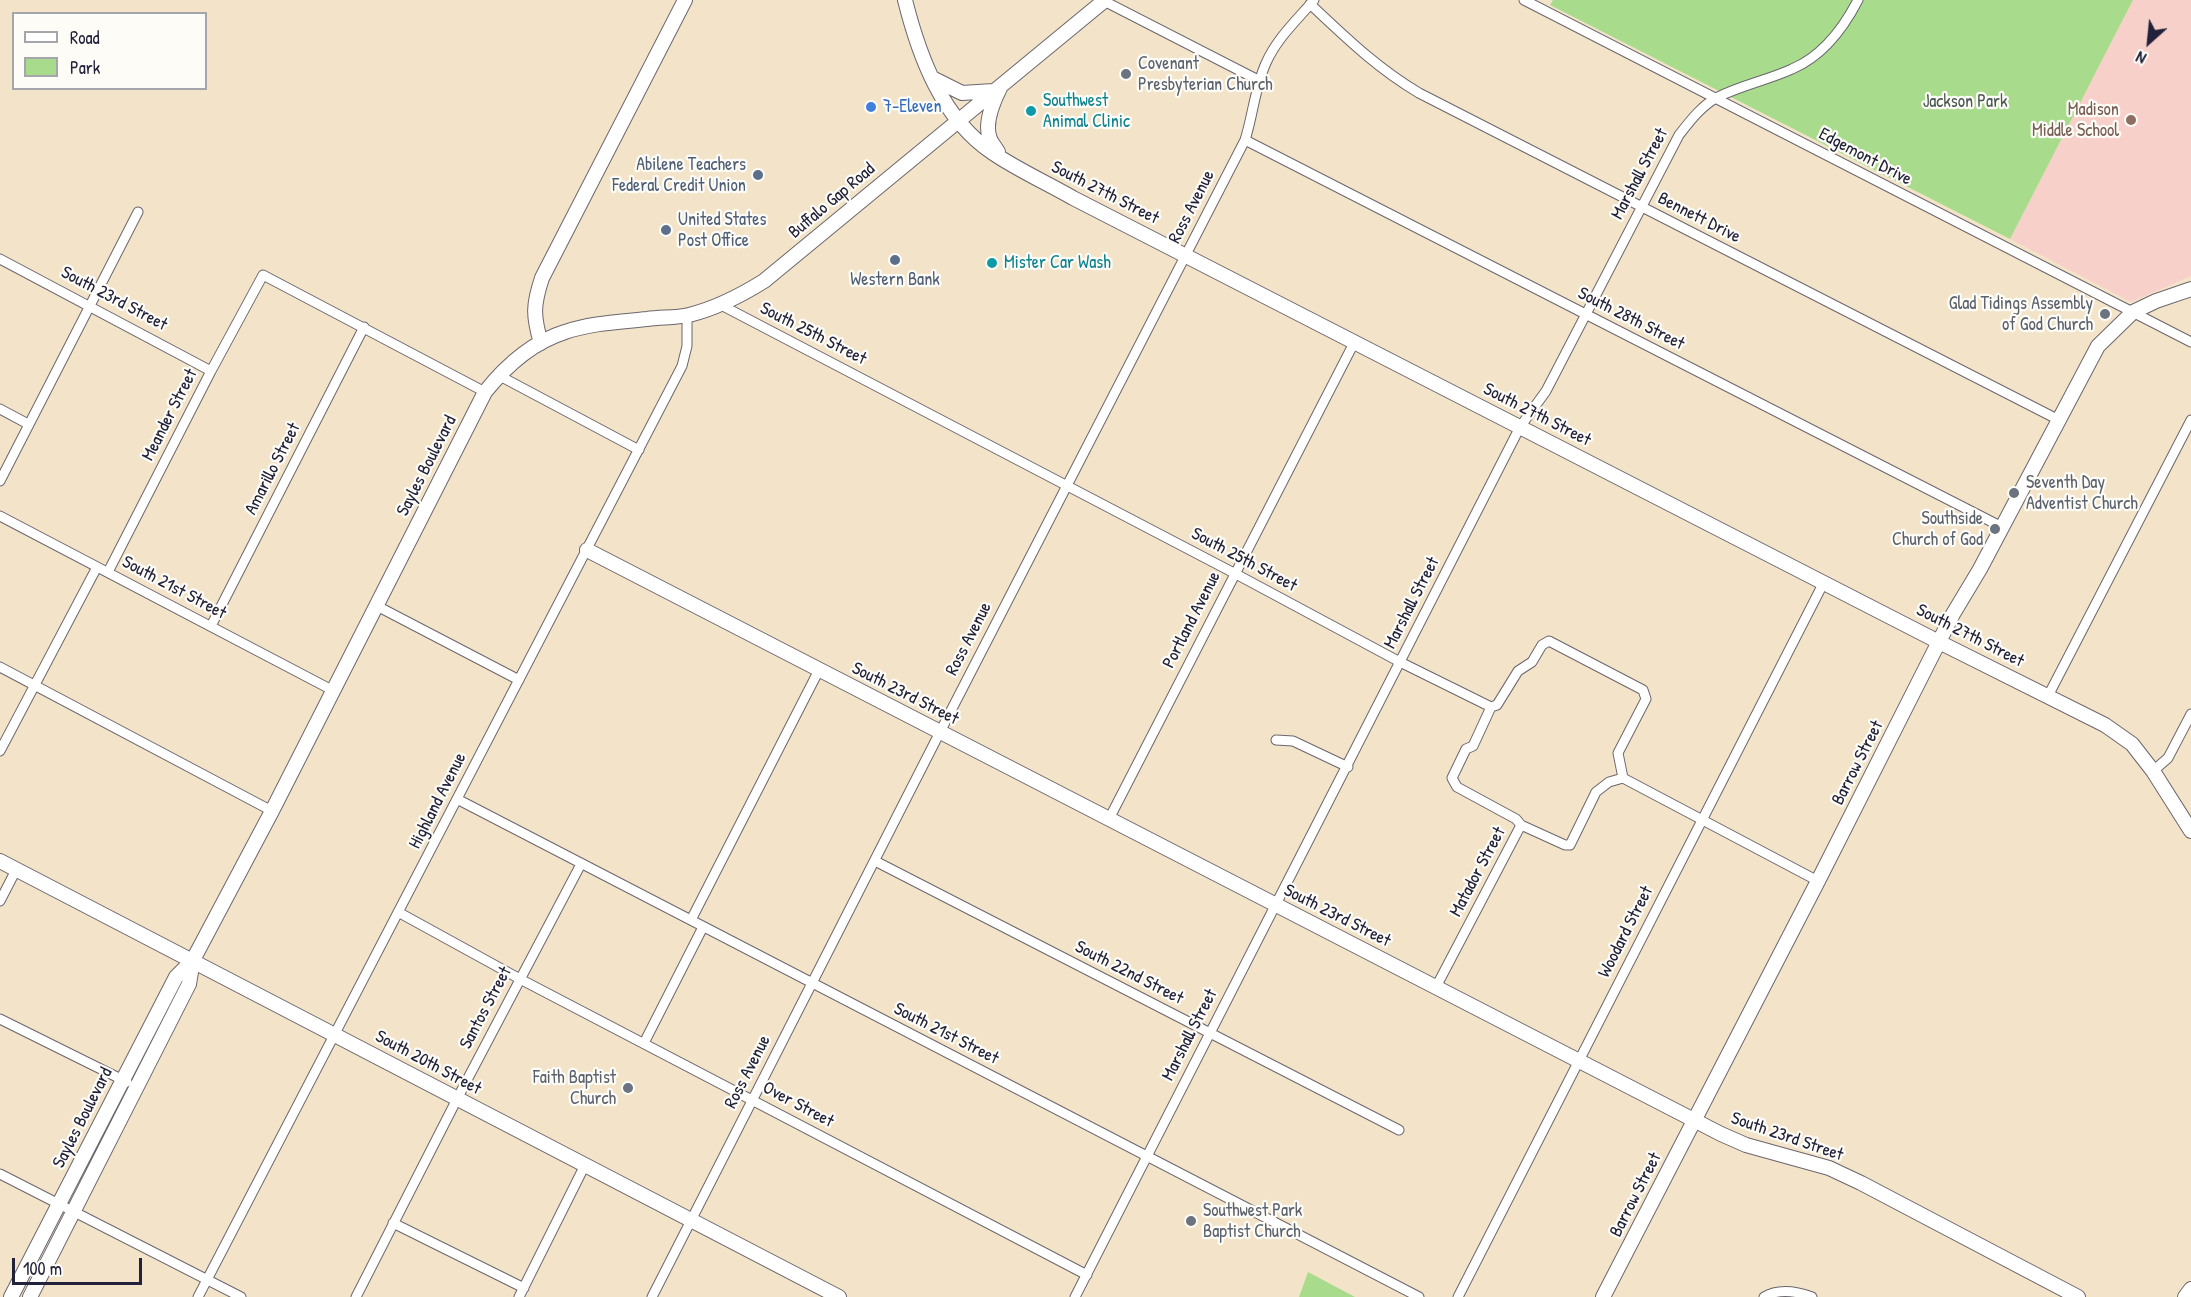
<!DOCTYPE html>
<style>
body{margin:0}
#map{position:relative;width:2191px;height:1297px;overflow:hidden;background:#f3e4c9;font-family:"Patrick Hand",sans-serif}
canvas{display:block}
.legend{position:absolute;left:12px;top:12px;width:195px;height:78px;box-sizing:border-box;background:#fdfcf7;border:2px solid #a5a5ac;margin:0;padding:8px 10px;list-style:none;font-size:18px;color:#22223b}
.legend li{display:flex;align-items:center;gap:12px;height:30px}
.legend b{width:30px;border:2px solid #a5a5ac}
.north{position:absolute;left:2119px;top:12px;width:60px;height:60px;-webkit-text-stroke:4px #fdfcf7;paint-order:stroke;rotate:207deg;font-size:16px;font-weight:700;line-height:24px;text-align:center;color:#22223b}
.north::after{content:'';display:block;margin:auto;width:21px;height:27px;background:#22223b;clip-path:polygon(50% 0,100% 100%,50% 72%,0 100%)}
.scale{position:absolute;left:12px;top:1258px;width:130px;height:27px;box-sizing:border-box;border:3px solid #22223b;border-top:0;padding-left:8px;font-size:18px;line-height:21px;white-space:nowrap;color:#22223b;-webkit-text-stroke:4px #fdfcf7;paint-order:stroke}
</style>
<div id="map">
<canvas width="2191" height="1297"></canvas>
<ul class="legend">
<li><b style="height:8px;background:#fff"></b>Road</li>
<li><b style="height:16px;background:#a8dc8c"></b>Park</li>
</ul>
<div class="north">N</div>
<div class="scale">100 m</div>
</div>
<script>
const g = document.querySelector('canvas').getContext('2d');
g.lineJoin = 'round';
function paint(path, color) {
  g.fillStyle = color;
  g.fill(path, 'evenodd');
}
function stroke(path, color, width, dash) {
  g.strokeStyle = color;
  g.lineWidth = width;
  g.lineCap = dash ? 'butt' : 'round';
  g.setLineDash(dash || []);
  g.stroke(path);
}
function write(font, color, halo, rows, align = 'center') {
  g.font = font + ' "Patrick Hand",sans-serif';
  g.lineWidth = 4.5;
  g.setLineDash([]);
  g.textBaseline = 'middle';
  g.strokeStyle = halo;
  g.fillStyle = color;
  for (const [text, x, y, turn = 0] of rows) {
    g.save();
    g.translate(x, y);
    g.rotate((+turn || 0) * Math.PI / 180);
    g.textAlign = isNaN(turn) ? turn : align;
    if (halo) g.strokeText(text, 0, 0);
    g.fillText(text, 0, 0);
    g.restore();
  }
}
paint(new Path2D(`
 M2133,0H2191V276L2131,302L2010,239Z`), '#f7d0ca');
paint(new Path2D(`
 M1553,0H2133L2010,239L1550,5Z
 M1308,1272L1355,1297H1299Z`), '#a8dc8c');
const street = new Path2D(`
 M1524,0L2191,342
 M1104,1L1260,81
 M1310,4C1345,37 1378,69 1419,93L2057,419
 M1245,140L2002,527
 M0,259L211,371
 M721,305L1234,573L1400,662L1491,707L1497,705L1518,671L1532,662L1542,645L1549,641L1643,690L1646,699L1618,753L1623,778
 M498,375L639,450
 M0,409L28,424
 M0,481L138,212
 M0,516L332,690
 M108,572L211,371L263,275L485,392
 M377,606L519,680
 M211,626L364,327
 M0,667L272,811
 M2048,696L2191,420
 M1276,740L1293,741L1348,767
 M0,751L97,567
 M2153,771L2168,758L2191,714
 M457,799L1419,1297
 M1109,819L1355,341
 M1521,825L1565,845H1570L1596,792L1609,782L1623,778L1818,881
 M875,861L1399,1130
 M0,901L16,870
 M398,912L520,979L1087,1275
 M691,920L819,670
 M1436,987L1521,825L1516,819L1457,787L1452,778L1466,749L1473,746L1491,707
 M0,1019L127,1082
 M644,1043L703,927
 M0,1174L241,1297
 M393,1223L524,1288
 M198,1297L682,366L687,346V315
 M356,1297L457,1099L581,864
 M519,1297L585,1165
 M652,1297L940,732L1245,140C1253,115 1255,87 1266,63C1277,38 1297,20 1314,0
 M1075,1297L1520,427L1546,391L1679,135C1690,121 1702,105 1718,97C1742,85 1768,80 1792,69C1823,56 1843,29 1858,0
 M1458,1297L1824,582
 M1764,1297C1779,1288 1796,1291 1812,1297`);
const secondary = new Path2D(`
 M905,0C919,56 942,119 993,153C1018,170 1047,183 1073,198L1939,642L2105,725L2132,744L2153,771L2191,831
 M932,78L962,93L993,91
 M998,152C996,148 992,144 990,139C984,124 993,102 1000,88
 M541,343C533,316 533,305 542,278L685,0
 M587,550L1721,1134L1746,1145L1829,1168L1861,1183L2078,1297
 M0,861L839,1297
 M11,1297L176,977L193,960L272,811L485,392C505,367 533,342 565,332C591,323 620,322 647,319C661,317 675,318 689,315C717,308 740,296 764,281L1105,0
 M30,1297L189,984L193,960
 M1603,1297L1818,881L1953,614L1980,569L2098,346L2133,312L2156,301L2191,289
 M2185,1297L2191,1289`);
stroke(street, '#6b666d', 11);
stroke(secondary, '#6b666d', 16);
stroke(street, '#fff', 9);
stroke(secondary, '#fff', 14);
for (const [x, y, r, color] of [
 [1126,74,6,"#6b7280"],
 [871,107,6,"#3f7fe0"],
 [1031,111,6,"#0f9aa8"],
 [2131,120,6,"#8d6e63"],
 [758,175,6,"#5c6f8a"],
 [666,230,6,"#5c6f8a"],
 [895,260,6,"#5c6f8a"],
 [992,263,6,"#0f9aa8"],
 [2105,314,6,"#6b7280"],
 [2014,493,6,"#6b7280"],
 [1995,529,6,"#6b7280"],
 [628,1088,6,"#6b7280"],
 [1191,1221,6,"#6b7280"]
]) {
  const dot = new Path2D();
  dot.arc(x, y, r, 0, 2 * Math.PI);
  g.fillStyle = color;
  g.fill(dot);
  stroke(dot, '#fdfcf7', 2);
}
write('18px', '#5b616d', '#fdfcf7', [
 ["Covenant",1138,64],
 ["Presbyterian Church",1138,85],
 ["Glad Tidings Assembly",2093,304,"right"],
 ["of God Church",2093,325,"right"],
 ["Seventh Day",2026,483],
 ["Adventist Church",2026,504],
 ["Southside",1983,519,"right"],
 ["Church of God",1983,540,"right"],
 ["Faith Baptist",616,1078,"right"],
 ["Church",616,1099,"right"],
 ["Southwest Park",1203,1211],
 ["Baptist Church",1203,1232]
], 'left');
write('18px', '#0d838f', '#fdfcf7', [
 ["Southwest",1043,101],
 ["Animal Clinic",1043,122],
 ["Mister Car Wash",1004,263]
], 'left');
write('18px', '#4a5a53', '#fdfcf7', [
 ["Jackson Park",1965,102]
]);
write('18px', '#366cbe', '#fdfcf7', [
 ["7-Eleven",883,107]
], 'left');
write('18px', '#785e54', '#fdfcf7', [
 ["Madison",2119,110],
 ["Middle School",2119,131]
], 'right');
write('18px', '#22223b', '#fdfcf7', [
 ["Edgemont Drive",1865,157,28],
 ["Marshall Street",1640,174,-62],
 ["South 27th Street",1105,193,27],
 ["Buffalo Gap Road",832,201,-40],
 ["Ross Avenue",1192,207,-63],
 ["Bennett Drive",1699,218,27],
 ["South 23rd Street",114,299,28],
 ["South 28th Street",1631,319,27],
 ["South 25th Street",813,334,27],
 ["Meander Street",170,415,-63],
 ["South 27th Street",1537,415,27],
 ["Sayles Boulevard",427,466,-63],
 ["Amarillo Street",273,469,-63],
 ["South 25th Street",1244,560,28],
 ["South 21st Street",174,588,28],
 ["Marshall Street",1412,603,-63],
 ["Portland Avenue",1192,620,-63],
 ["South 27th Street",1970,636,27],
 ["Ross Avenue",969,639,-63],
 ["South 23rd Street",905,694,27],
 ["Barrow Street",1858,763,-63],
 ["Highland Avenue",438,801,-63],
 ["Matador Street",1478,872,-62],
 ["South 23rd Street",1337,916,27],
 ["Woodard Street",1626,932,-63],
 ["South 22nd Street",1129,973,27],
 ["Santos Street",486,1008,-62],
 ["South 21st Street",946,1034,27],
 ["Marshall Street",1190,1035,-63],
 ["South 20th Street",428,1063,28],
 ["Ross Avenue",748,1072,-63],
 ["Over Street",798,1105,28],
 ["Sayles Boulevard",83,1118,-63],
 ["South 23rd Street",1787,1137,19],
 ["Barrow Street",1636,1195,-63]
]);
write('18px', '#4e5e75', '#fdfcf7', [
 ["Abilene Teachers",746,165],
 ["Federal Credit Union",746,186],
 ["United States",678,220,"left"],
 ["Post Office",678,241,"left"],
 ["Western Bank",895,280,"center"]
], 'right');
</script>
